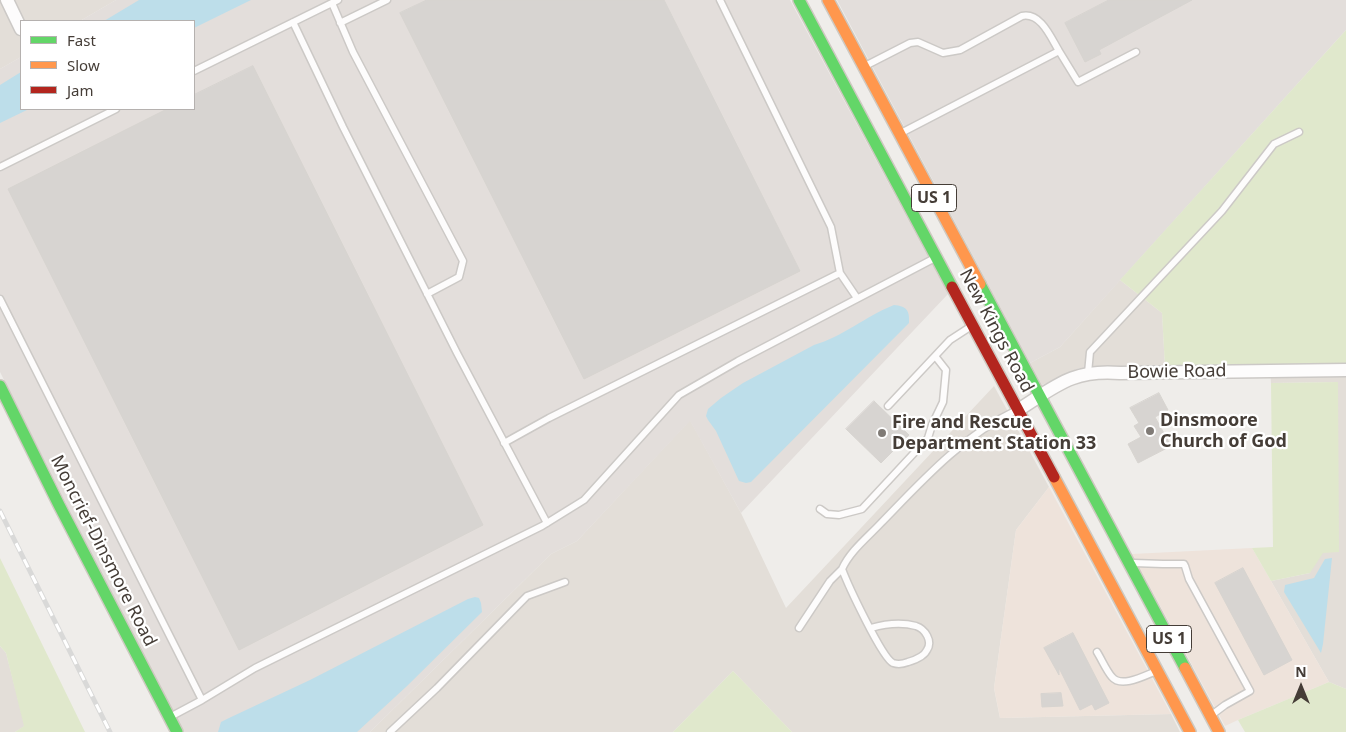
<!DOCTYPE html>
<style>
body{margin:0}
#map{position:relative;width:1346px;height:732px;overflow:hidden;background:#efedea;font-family:"Noto Sans",sans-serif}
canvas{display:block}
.legend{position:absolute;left:20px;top:20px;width:175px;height:90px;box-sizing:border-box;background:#fff;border:1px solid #b5b1af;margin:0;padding:6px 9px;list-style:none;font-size:15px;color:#453d37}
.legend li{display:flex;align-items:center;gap:10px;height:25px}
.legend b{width:25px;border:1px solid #b5b1af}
.north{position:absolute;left:1276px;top:662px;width:50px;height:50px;-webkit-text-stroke:4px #fff;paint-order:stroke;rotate:0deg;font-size:14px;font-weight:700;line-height:20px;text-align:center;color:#453d37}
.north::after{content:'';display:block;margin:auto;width:18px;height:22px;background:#453d37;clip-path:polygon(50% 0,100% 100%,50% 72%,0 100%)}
</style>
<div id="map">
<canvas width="1346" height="732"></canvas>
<ul class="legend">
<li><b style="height:6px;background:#63d668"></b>Fast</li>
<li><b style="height:6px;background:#ff974d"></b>Slow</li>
<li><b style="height:6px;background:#b3261e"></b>Jam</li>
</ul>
<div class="north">N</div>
</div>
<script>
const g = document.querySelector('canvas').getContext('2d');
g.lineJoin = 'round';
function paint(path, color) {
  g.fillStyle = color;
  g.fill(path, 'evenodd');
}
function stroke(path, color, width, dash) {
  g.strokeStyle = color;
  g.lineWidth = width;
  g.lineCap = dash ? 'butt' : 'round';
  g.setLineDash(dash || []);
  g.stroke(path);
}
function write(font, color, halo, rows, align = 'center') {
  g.font = font + ' "Noto Sans",sans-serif';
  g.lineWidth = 4.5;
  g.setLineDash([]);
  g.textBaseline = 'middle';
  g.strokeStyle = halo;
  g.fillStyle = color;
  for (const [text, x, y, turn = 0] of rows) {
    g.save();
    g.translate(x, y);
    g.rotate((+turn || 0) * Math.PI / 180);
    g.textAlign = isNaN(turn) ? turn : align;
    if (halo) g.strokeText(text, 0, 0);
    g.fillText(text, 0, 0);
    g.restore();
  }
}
paint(new Path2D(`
 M0,0H116L80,21H21V57L0,69Z
 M1120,280L1162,313L1165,367L1079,368L1042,385L1030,363L1060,347Z
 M1346,364V689L1329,682L1271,581L1310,573L1338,382L1271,383L1270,366Z
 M994,386L1049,487L1016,530L994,688L1000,718L1171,714L1180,732H792L733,671L673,732H370L551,554L577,541L690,420L741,513L786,608Z
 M0,646L6,653L25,726L15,732H0Z`), '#e3ded8');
paint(new Path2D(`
 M1049,487L1171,714L1000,718L994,688L1016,530Z
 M1252,548L1329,682L1238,720L1225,726L1132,554Z`), '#eee3db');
paint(new Path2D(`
 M116,0H790L948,294L741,513L690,421L577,541L551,554L370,732H184L110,591L0,372V69L21,57V109H194V21H80Z
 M837,0H1346V30L1060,347L1030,363Z`), '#e3dedb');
paint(new Path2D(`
 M1346,30V364L1165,367L1162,313L1120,280Z
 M1338,382L1339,552L1323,553L1310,573L1271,581L1252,548L1273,547L1271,383Z
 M0,558L85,732H15L24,726L6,653L0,646Z
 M733,671L792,732H673Z
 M1329,682L1346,689V732H1245L1238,720Z`), '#e0e8cc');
paint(new Path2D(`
 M139,0H251L194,28V21H104Z
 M21,72V109H29L0,123V85Z
 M894,305C906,306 910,310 909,323L751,482L746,483L739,481L716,431L708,420L706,416L708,409L721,398L743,383L814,345C842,337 866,316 894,305Z
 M1332,558L1323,644L1321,653L1284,592L1285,585L1314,578L1325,559Z
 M475,597L479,598L481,603L482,612L407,686L357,732H218L221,722L229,718L310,680L468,599Z`), '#bddeea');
const building = new Path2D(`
 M427,0H664L800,271L584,379L400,13Z
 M1109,0H1192L1099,50L1101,54L1085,62L1065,23Z
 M253,66L483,525L239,650L8,189L167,109H194V95Z
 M1159,393L1168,410L1155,417L1171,446L1138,463L1128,444L1141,437L1134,426L1139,423L1130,408Z
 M874,401L909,435L881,463L846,429Z
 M1243,568L1292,660L1264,675L1215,583Z
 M1073,633L1109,703L1095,710L1092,704L1080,710L1059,668V675L1044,648Z
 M1061,693L1063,706L1042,707L1041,694Z`);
paint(building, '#d7d4d1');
stroke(building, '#d7d4d0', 1);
const lane = new Path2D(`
 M720,0L831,227L840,273L857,298
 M332,3L353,52L463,261L459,277L427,294
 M293,22L343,127L457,353L547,523
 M340,23L387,0
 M867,65L910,43L918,42L943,53L960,50L1022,16C1041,12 1051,38 1059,51
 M194,71L338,0
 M903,132L1059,51L1078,82L1136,52
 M0,167L116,109
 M0,299L202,700L170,717
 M1088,373L1090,352L1222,211L1274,144L1299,132
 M888,406L935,356
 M504,443L549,418L840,273
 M820,509L827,514L839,515L862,509L928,438L932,425L943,402L946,370L935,356L950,340L970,327
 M1134,563L1163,564H1184L1185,566L1189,579L1250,691L1225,705L1213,714
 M799,628L830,581L842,569
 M871,628C885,624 901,622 916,626C925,629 933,641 927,650C924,657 915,660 908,662C903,664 899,665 893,663C882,658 848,585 842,569C850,551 868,537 881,523C921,482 962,436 1015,411
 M1097,652C1102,660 1106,670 1112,677C1121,688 1144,676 1154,672
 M202,700L255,668L542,526L584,500L679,395L738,361L933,259
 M390,732L437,688L527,596L565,582`);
const street = new Path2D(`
 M7,0L21,29
 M1018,410C1056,386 1073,369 1120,373L1346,370`);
const fast = new Path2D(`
 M799,0L952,287
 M980,284L1185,668
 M0,386L59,505L177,732`);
const slow = new Path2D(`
 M828,0L980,284
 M1054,477L1190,732
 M1185,668L1219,732`);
const jam = new Path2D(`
 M952,287L1054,477`);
stroke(lane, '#ccc9c6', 9);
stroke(street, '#ccc9c6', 15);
stroke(fast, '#cec9c1', 14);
stroke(slow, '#cec9c1', 14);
stroke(jam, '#cec9c1', 14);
stroke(lane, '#fdfcfc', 6);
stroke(street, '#fdfcfc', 12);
stroke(fast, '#63d668', 11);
stroke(slow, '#ff974d', 11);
stroke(jam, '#b3261e', 11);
const rail = new Path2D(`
 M0,511L110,732`);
stroke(rail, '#d9d9d8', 5);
stroke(rail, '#fff', 3, [9]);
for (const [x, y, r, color] of [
 [1150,431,5,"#807b76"],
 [882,433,5,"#807b76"]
]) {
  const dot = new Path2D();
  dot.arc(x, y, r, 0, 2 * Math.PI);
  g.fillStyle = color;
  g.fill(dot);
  stroke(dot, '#fff', 2);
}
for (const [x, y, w] of [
 [934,198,45],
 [1169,639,45]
]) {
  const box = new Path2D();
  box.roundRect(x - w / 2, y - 13.5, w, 27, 4);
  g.fillStyle = '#fff';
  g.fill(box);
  stroke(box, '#453d37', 1);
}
write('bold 16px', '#453d37', null, [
 ["US 1",934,198],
 ["US 1",1169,639]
]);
write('18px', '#453d37', '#fff', [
 ["New Kings Road",996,331,62],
 ["Bowie Road",1177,372,-1],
 ["Moncrief-Dinsmore Road",103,551,63]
]);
write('bold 18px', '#453d37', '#fff', [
 ["Dinsmoore",1160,421],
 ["Church of God",1160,442],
 ["Fire and Rescue",892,423],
 ["Department Station 33",892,444]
], 'left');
</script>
